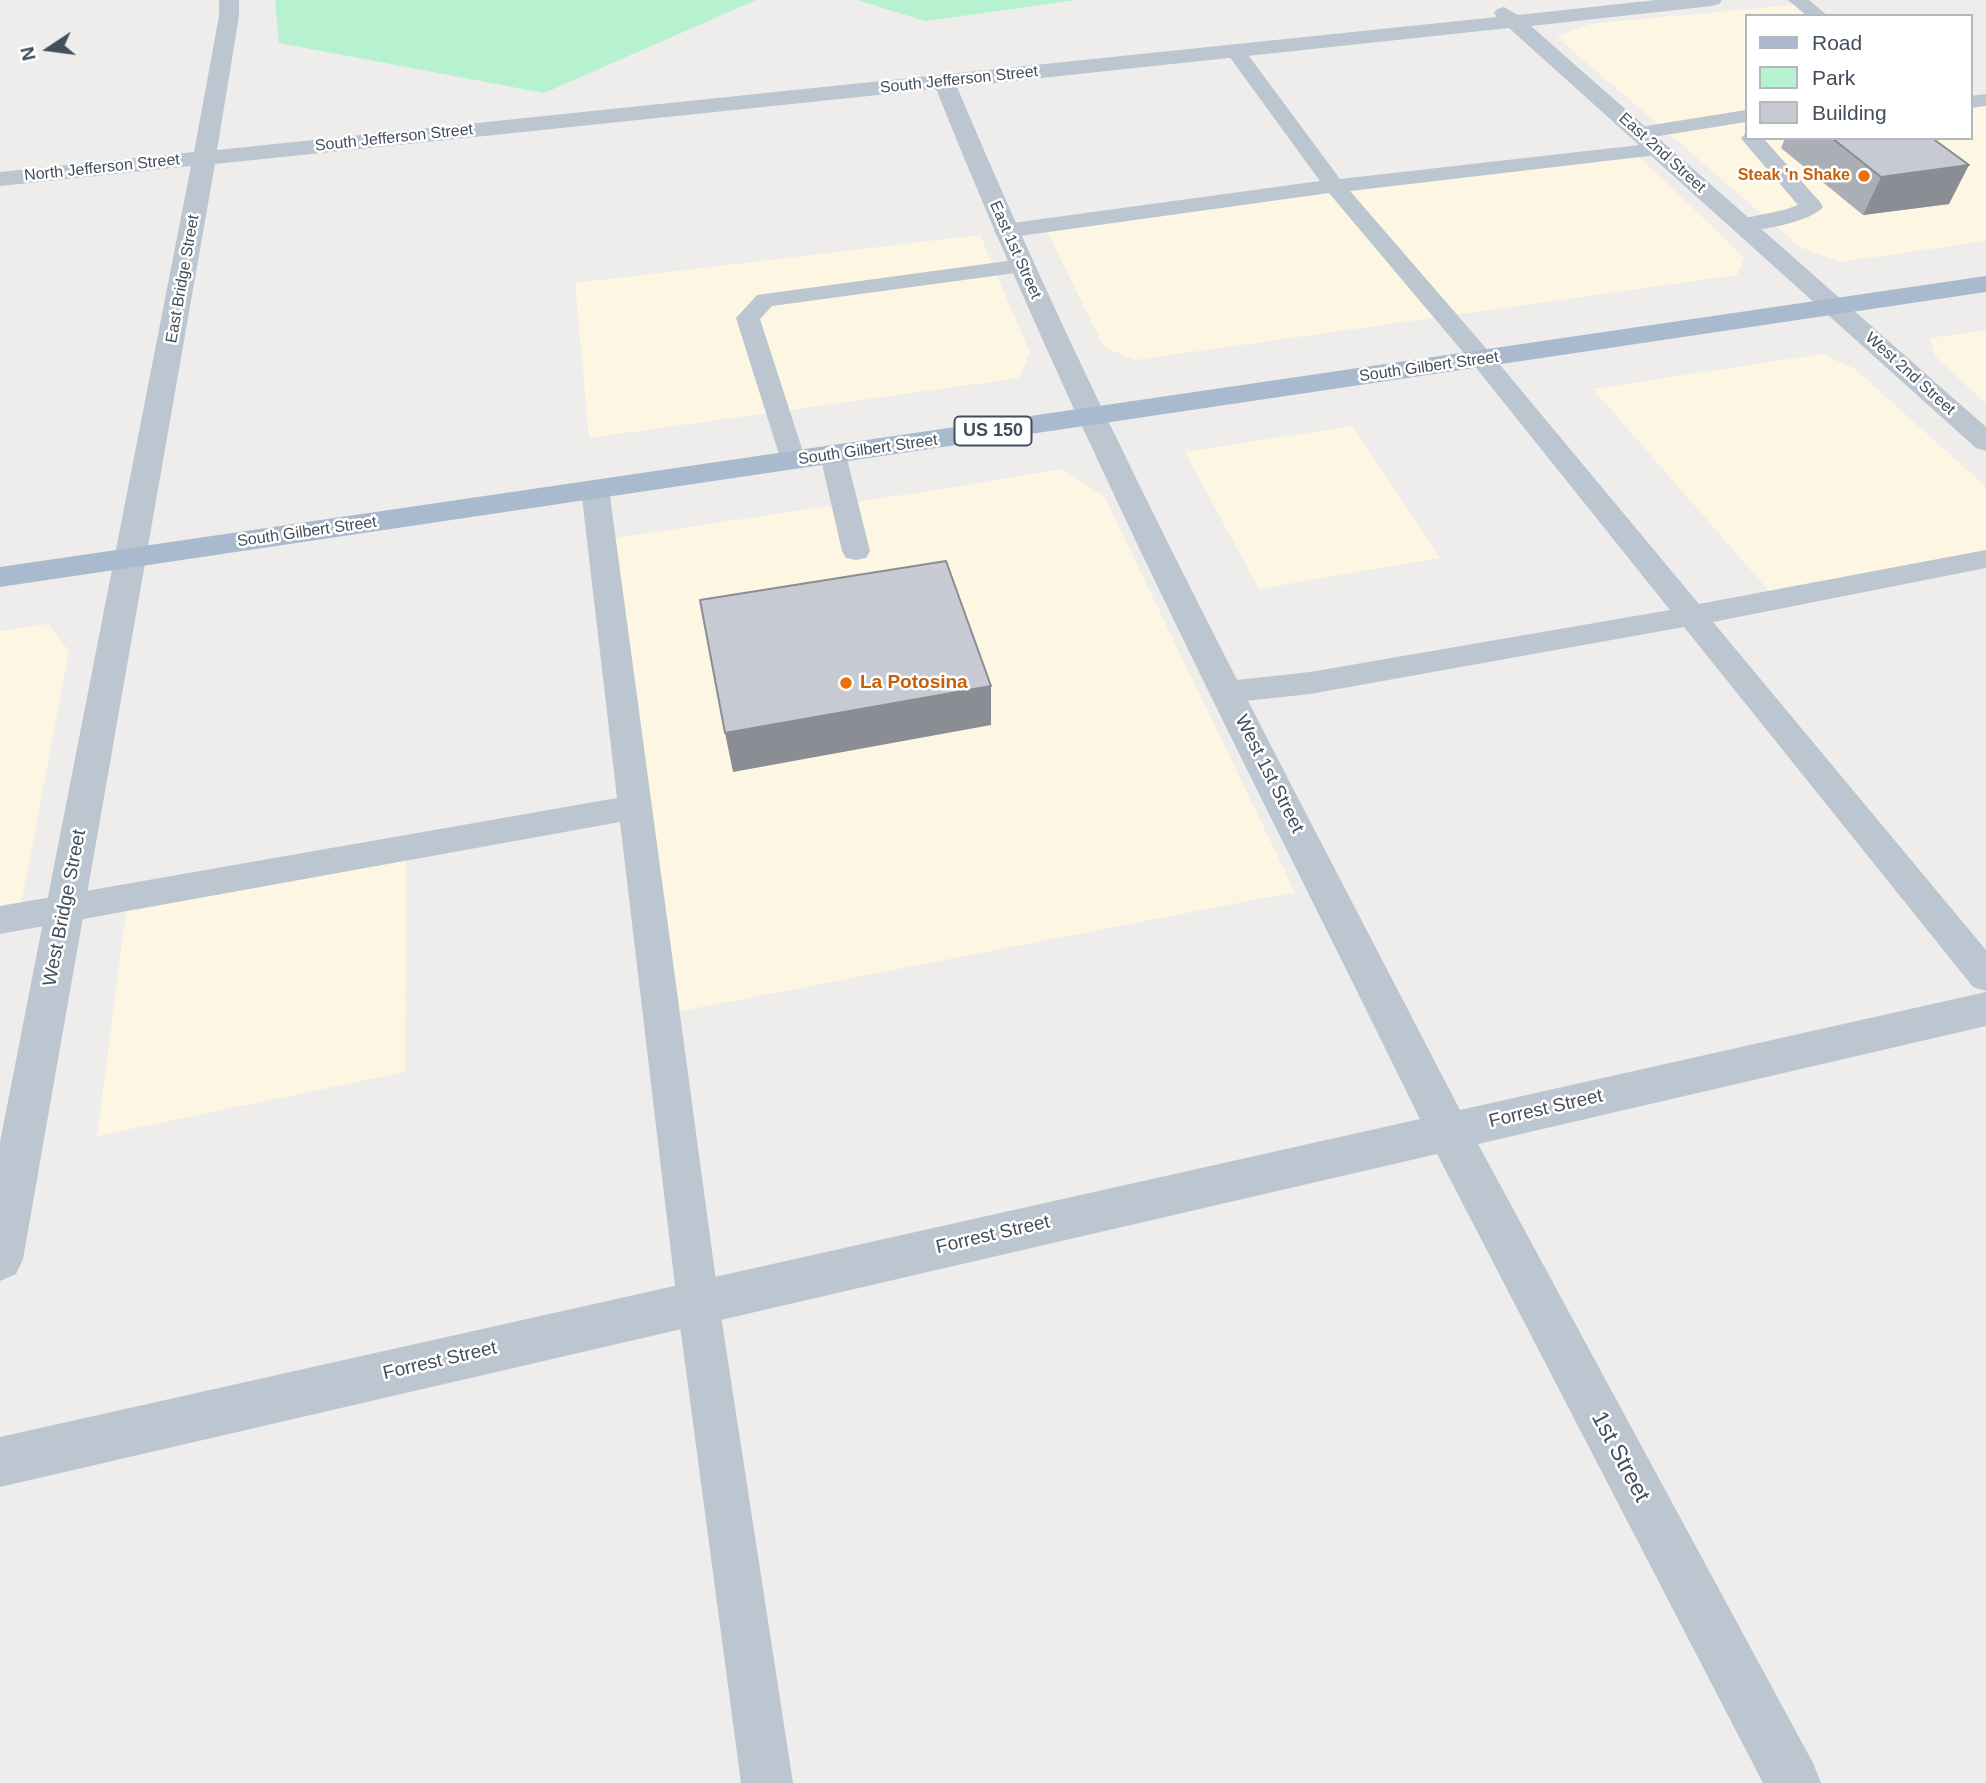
<!DOCTYPE html>
<style>
body{margin:0}
#map{position:relative;width:1986px;height:1783px;overflow:hidden;background:#efecec;font-family:Arial,sans-serif}
canvas{display:block}
.legend{position:absolute;left:1745px;top:14px;width:228px;height:126px;box-sizing:border-box;background:#fff;border:2px solid #b4b8bd;margin:0;padding:9px 12px;list-style:none;font-size:21px;color:#434e5b}
.legend li{display:flex;align-items:center;gap:14px;height:35px}
.legend b{width:35px;border:2px solid #b4b8bd}
.north{position:absolute;left:14px;top:14px;width:70px;height:70px;-webkit-text-stroke:5px #fff;paint-order:stroke;rotate:257deg;font-size:19px;font-weight:700;line-height:28px;text-align:center;color:#434e5b}
.north::after{content:'';display:block;margin:auto;width:24px;height:32px;background:#434e5b;clip-path:polygon(50% 0,100% 100%,50% 72%,0 100%)}
</style>
<div id="map">
<canvas width="1986" height="1783"></canvas>
<ul class="legend">
<li><b style="height:9px;background:#a9bace"></b>Road</li>
<li><b style="height:19px;background:#b6f1d0"></b>Park</li>
<li><b style="height:19px;background:#c7cad3"></b>Building</li>
</ul>
<div class="north">N</div>
</div>
<script>
const g = document.querySelector('canvas').getContext('2d');
g.lineJoin = 'round';
function paint(path, color) {
  g.fillStyle = color;
  g.fill(path, 'evenodd');
}
function stroke(path, color, width, dash) {
  g.strokeStyle = color;
  g.lineWidth = width;
  g.lineCap = dash ? 'butt' : 'round';
  g.setLineDash(dash || []);
  g.stroke(path);
}
function write(font, color, halo, rows, align = 'center') {
  g.font = font + ' Arial,sans-serif';
  g.lineWidth = 5;
  g.setLineDash([]);
  g.textBaseline = 'middle';
  g.strokeStyle = halo;
  g.fillStyle = color;
  for (const [text, x, y, turn = 0] of rows) {
    g.save();
    g.translate(x, y);
    g.rotate((+turn || 0) * Math.PI / 180);
    g.textAlign = isNaN(turn) ? turn : align;
    if (halo) g.strokeText(text, 0, 0);
    g.fillText(text, 0, 0);
    g.restore();
  }
}
paint(new Path2D(`
 M1802,4L1819,16H1746V138H1970V102L1986,100V241L1840,262L1800,247L1557,37L1589,24Z
 M1633,151L1744,257L1737,275L1135,360L1104,347L1044,226Z
 M980,235L1030,353L1019,378L589,438L575,283Z
 M1986,330V404L1935,356L1930,338Z
 M1822,354L1855,369L1986,487V559L1777,600L1593,389Z
 M1352,426L1440,558L1259,589L1185,452Z
 M1060,469L1104,496L1295,892L661,1015L602,540L969,485Z
 M48,624L69,651L19,916L0,920V631Z
 M406,848L405,1072L97,1136L128,897Z`), '#fdf6e2');
paint(new Path2D(`
 M275,0H756L544,93L279,43Z
 M857,0H1077L925,21Z`), '#b6f1d0');
paint(new Path2D(`
 M1788,0H1809L1828,16H1807Z
 M1236,46L1243,48L1340,179L1657,143L1664,145L1668,149L1664,153L1657,155L1350,191L1491,354L1699,604L1986,550V568L1713,622L1986,950V991L1973,987L1684,627L1310,694L1227,703L1216,700L1211,692L1216,684L1227,681L1310,672L1670,610L1473,364L1329,193L1005,238L997,236L994,231L997,226L1005,224L1320,181L1226,52Z
 M1986,94V106L1970,108V96Z
 M1746,110V122L1640,139L1633,137L1630,133L1633,129L1640,127Z
 M1746,133V138H1763L1820,202L1823,207C1813,221 1752,234 1736,230L1733,225L1736,220L1784,210L1798,205L1744,142L1741,138Z
 M1022,259L1030,261L1034,266L1030,271L772,306L760,319L806,461L803,467L793,469L783,467L736,318L757,295Z
 M833,447L842,449L846,455L870,551L866,558L856,560L846,558L842,551L820,455L824,449Z
 M595,481L605,483L609,489L719,1303L793,1783H741L677,1303L620,822L0,934V906L617,798L581,489L585,483Z`), '#bbc6d0');
paint(new Path2D(`
 M219,0H239V16L217,150L1497,17L1494,13L1497,9L1504,7L1518,15L1656,0H1722L1719,4L1712,6L1531,26L1986,427V451L1976,448L1509,28L957,87C1104,438 1286,772 1460,1110L1986,992V1026L1478,1144L1813,1763L1821,1783H1763L1437,1154L0,1487V1437L1420,1119C1253,778 1077,442 936,89L215,164L23,1259L16,1274L0,1281V1142L191,166L0,186V172L194,152L219,16Z`), '#bbc6d0');
paint(new Path2D(`
 M1986,276V292L0,587V567Z`), '#a9bace');
paint(new Path2D(`
 M1785,138H1932L1949,204L1863,215L1781,148Z`), '#abaeb5');
paint(new Path2D(`
 M1969,165L1949,204L1863,215L1881,177Z
 M991,686V725L733,772L725,733Z`), '#8b8d94');
const building = new Path2D(`
 M1832,138H1932L1969,165L1881,177Z
 M946,561L991,686L725,733L700,600Z`);
paint(building, '#c7cad3');
stroke(building, '#8b8d94', 2);
for (const [x, y, r, color] of [
 [1864,176,7,"#e8710a"],
 [846,683,7,"#e8710a"]
]) {
  const dot = new Path2D();
  dot.arc(x, y, r, 0, 2 * Math.PI);
  g.fillStyle = color;
  g.fill(dot);
  stroke(dot, '#fff', 2.5);
}
write('16px', '#434e5b', '#fff', [
 ["South Jefferson Street",959,80,-6],
 ["South Jefferson Street",394,138,-6],
 ["East 2nd Street",1662,153,42],
 ["North Jefferson Street",102,168,-6],
 ["East 1st Street",1015,250,66],
 ["East Bridge Street",183,279,-80],
 ["South Gilbert Street",1429,367,-8],
 ["West 2nd Street",1910,374,42],
 ["South Gilbert Street",868,450,-8],
 ["South Gilbert Street",307,532,-8]
]);
write('bold 16px', '#c56008', '#fff', [
 ["Steak 'n Shake",1850,176]
], 'right');
for (const [x, y, w] of [
 [993,431,77]
]) {
  const box = new Path2D();
  box.roundRect(x - w / 2, y - 14.5, w, 29, 5);
  g.fillStyle = '#fff';
  g.fill(box);
  stroke(box, '#434e5b', 2);
}
write('bold 18px', '#434e5b', null, [
 ["US 150",993,431]
]);
write('bold 19px', '#c56008', '#fff', [
 ["La Potosina",860,683]
], 'left');
write('19px', '#434e5b', '#fff', [
 ["West 1st Street",1269,774,63],
 ["West Bridge Street",65,908,-79],
 ["Forrest Street",1546,1109,-13],
 ["Forrest Street",993,1235,-13],
 ["Forrest Street",440,1361,-13]
]);
write('23px', '#434e5b', '#fff', [
 ["1st Street",1620,1457,62]
]);
</script>
